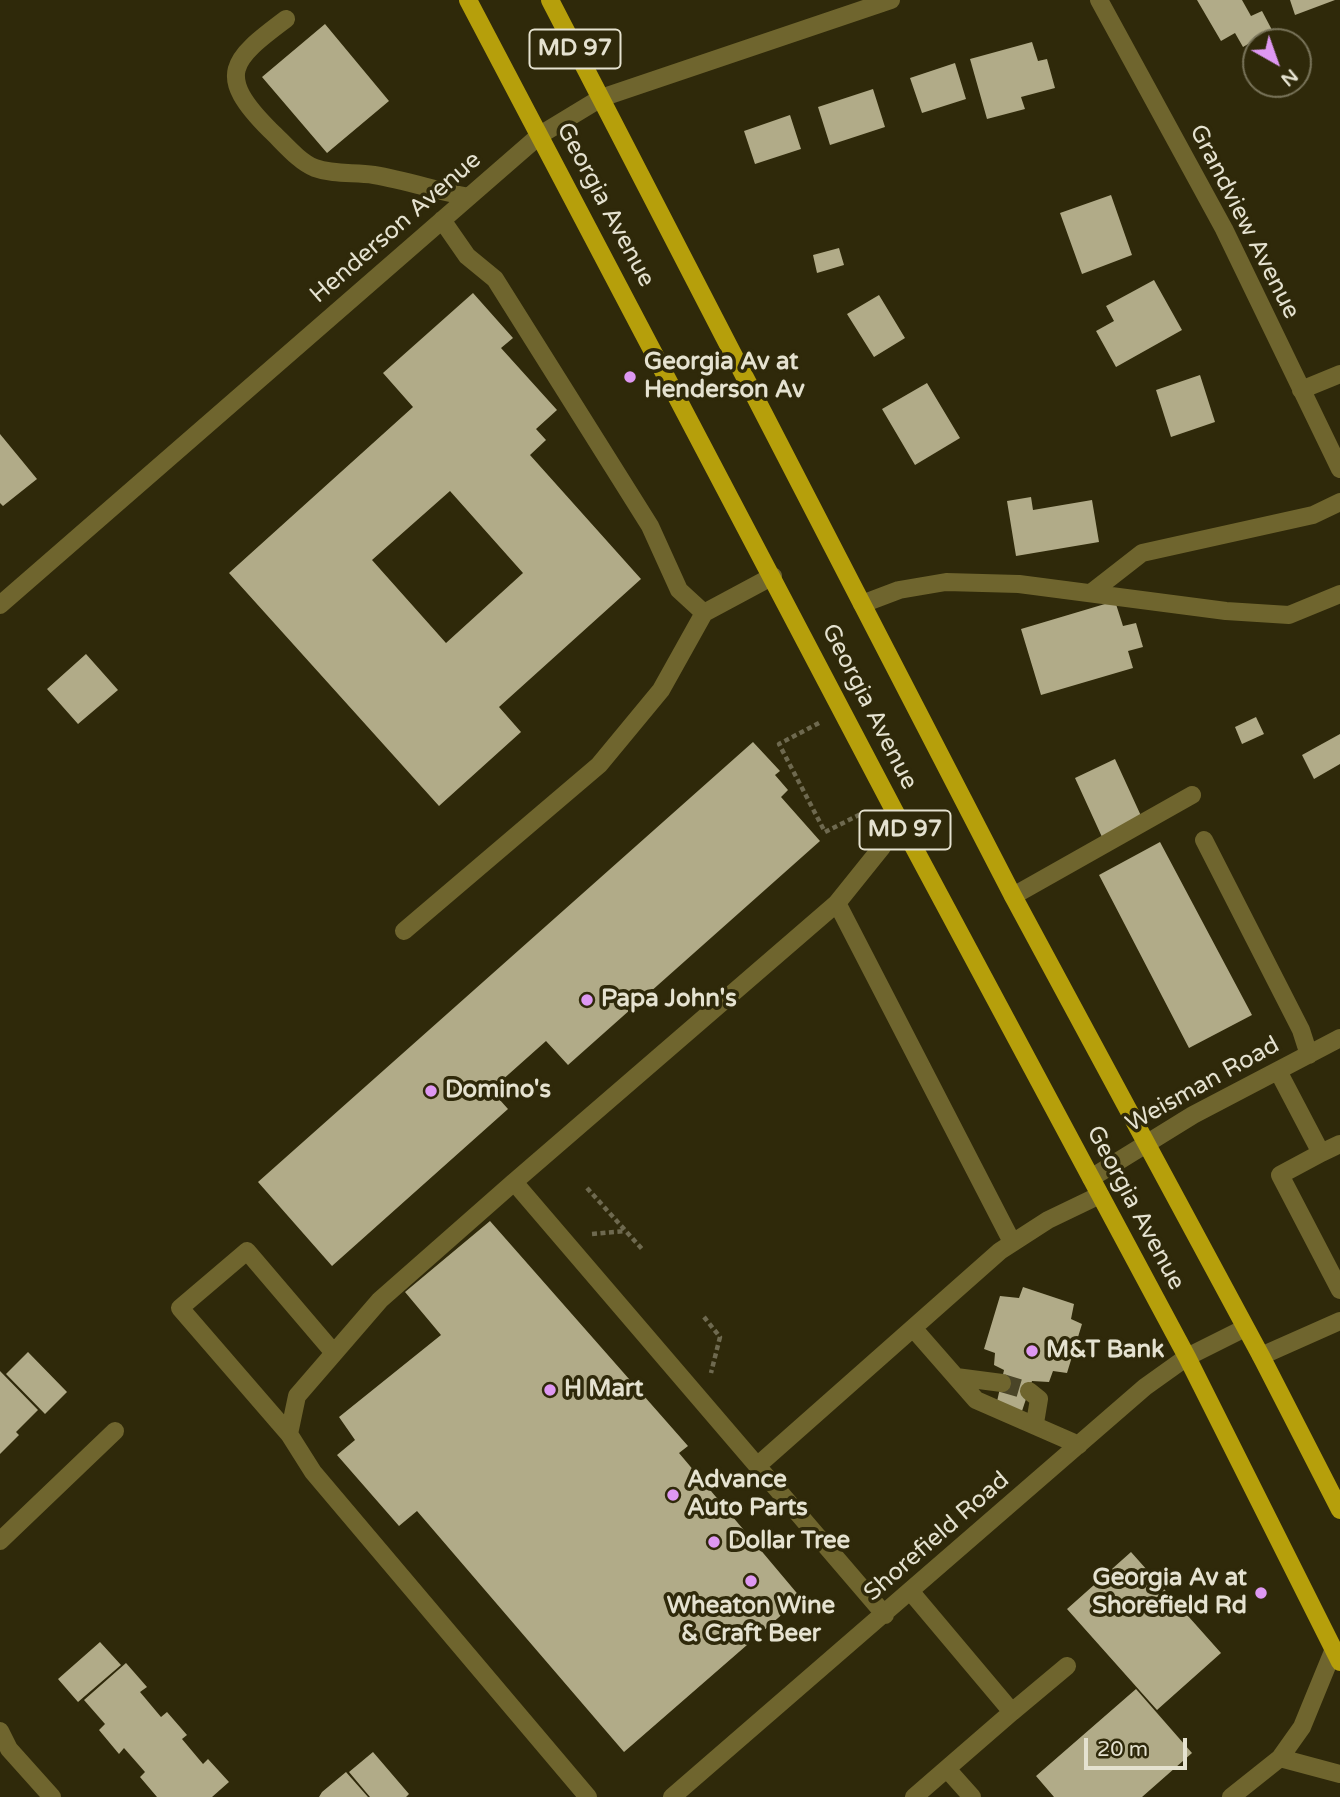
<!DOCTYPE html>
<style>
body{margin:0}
#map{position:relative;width:1340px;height:1797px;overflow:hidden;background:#2f290a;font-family:"Varela Round",sans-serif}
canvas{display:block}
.north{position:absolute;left:1242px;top:28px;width:70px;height:70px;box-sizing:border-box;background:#2f290a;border:2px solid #787359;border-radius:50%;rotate:140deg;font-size:19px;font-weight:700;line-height:28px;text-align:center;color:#e5e2d0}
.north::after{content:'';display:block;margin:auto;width:24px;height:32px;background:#de98f2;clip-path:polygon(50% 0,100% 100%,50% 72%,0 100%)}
.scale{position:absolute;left:1084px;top:1738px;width:103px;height:32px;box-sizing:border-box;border:4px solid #e5e2d0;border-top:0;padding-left:9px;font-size:21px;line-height:24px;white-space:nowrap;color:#e5e2d0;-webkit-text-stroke:5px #2f290a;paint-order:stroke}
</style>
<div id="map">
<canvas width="1340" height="1797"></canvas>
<div class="north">N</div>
<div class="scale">20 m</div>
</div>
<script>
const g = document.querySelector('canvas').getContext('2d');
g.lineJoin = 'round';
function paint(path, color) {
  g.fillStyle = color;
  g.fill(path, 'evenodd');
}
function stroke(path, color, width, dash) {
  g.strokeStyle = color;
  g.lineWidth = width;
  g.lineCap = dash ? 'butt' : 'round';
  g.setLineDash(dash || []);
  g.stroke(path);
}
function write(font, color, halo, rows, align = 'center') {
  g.font = font + ' "Varela Round",sans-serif';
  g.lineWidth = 7;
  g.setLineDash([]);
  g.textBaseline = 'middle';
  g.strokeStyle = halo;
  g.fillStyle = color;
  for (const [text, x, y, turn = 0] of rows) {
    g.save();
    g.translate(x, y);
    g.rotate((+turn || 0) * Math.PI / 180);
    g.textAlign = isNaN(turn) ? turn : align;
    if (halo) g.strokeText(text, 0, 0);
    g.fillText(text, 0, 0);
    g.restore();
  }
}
paint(new Path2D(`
 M1197,0H1242L1251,16L1262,11L1272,30L1243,47L1235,33L1221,41Z
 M1290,0H1335L1295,15Z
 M325,24L389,101L327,153L262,77Z
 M1032,42L1038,61L1047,59L1055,88L1021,97L1025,109L987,119L970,59Z
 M955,63L966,99L922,113L910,78Z
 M873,89L885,127L830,145L818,107Z
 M790,115L801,149L755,164L744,131Z
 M1111,195L1132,255L1082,274L1060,213Z
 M839,248L844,265L817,273L813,255Z
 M1154,280L1182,330L1116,367L1096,331L1114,321L1106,306Z
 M473,293L513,338L501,348L557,410L536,429L546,440L530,455L641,579L499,707L521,732L439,806L229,573L413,407L383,373ZM450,491L523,573L446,643L372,560Z
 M879,295L905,338L874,357L847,314Z
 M1200,375L1215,422L1171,437L1156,390Z
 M927,383L960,438L915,465L882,409Z
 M0,434L37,479L3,506L0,503Z
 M1031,497L1033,510L1092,500L1099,542L1016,556L1007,501Z
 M1115,601L1123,626L1136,623L1143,647L1128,651L1133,668L1041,695L1021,629Z
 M86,654L118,690L78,724L47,689Z
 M1256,717L1264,734L1242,744L1235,727Z
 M1340,734V764L1314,779L1302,755Z
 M753,742L780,771L775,775L788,790L781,797L820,841L568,1065L546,1041L491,1090L508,1109L332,1266L258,1182Z
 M1115,759L1142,818L1102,837L1075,778Z
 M1160,842L1252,1015L1189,1048L1099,875Z
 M490,1221L688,1446L679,1453L801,1598L624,1752L417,1511L399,1526L337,1455L355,1440L339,1417L441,1335L405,1292Z
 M1023,1287L1074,1304L1071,1319L1082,1324L1067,1373L1053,1371L1049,1382L1032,1381L1021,1414L996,1406L1004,1370L994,1365L995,1353L984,1349L1000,1296L1019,1298Z
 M28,1352L67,1392L45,1414L6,1374Z
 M0,1371L38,1410L16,1432L19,1435L0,1454Z
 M1131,1552L1221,1653L1157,1710L1067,1609Z
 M100,1642L121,1665L78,1702L58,1679Z
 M126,1663L147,1687L140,1692L161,1717L167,1712L187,1735L182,1739L203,1764L208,1759L229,1782L212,1797H157L140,1777L145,1772L124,1748L119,1754L99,1730L105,1724L84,1700Z
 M1136,1689L1192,1753L1142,1797H1054L1036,1776Z
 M373,1752L409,1794L406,1797H370L349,1772Z
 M346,1772L368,1797H319L322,1792Z`), '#b1ab88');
stroke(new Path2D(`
 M1002,1383L1029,1391`), '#4a4528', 18, [18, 9]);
stroke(new Path2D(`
 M819,723L779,744L825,832L865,812
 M587,1188L642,1249
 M592,1234L626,1231
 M704,1317L720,1337L711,1373`), '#6e694f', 4.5, [5, 3.5]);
stroke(new Path2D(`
 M1099,0L1224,229L1340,469
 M286,19C231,60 215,75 270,130C283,142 299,162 315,168C334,175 354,172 374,175C405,180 437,191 468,197
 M442,220L467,256L495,279L650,526L679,590L704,613
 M1301,390L1340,374
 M1092,592L1142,553L1313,515L1340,502
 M862,604L899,590L946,582L1019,584L1226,611L1289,615L1340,594
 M0,605L540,135L601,98L891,0
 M1204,840L1301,1030L1309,1055
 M1013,896L1192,795
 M837,903L1012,1242
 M404,931L599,765L661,690L704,613L773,576
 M1278,1071L1321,1153L1340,1144
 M1321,1153L1280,1175L1340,1290
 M1091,1178L1193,1115L1340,1038
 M514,1182L380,1300L297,1396L289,1434L313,1472L588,1797
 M913,1328L976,1400L1079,1445
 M1261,1356L1340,1321
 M956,1377L1002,1383
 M1029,1391L1039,1399L1035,1423
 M289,1434L180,1308L247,1251L334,1353
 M757,1466L1000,1251L1048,1220L1100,1195
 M0,1541L115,1431
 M911,1592L1012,1712L1067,1666
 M885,1615L514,1182L837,903L882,847L896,814
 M1334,1649L1302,1727L1280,1758L1340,1774
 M0,1731L9,1749L52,1797
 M947,1769L972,1797
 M672,1797L1145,1387L1187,1357L1245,1328
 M914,1797L1012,1712
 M1231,1797L1280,1758`), '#6f652e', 18);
stroke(new Path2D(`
 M468,0L896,814L1187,1357L1340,1662
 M550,0L1013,896L1261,1356L1340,1510`), '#b69f0b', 18);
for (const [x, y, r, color] of [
 [630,377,7,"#de98f2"],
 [587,1000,7,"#de98f2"],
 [431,1091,7,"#de98f2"],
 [1032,1351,7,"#de98f2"],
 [550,1390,7,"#de98f2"],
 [673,1495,7,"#de98f2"],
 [714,1542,7,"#de98f2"],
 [751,1581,7,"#de98f2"],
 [1261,1593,7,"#de98f2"]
]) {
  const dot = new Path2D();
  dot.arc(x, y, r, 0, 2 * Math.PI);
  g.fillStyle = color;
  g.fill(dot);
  stroke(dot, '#2f290a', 2.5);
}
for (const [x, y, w] of [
 [575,49,91],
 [905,830,91]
]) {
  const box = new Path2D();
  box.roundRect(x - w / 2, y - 19.5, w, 39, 5);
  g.fillStyle = '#2f290a';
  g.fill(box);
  stroke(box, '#e5e2d0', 2);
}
write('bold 23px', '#e5e2d0', null, [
 ["MD 97",575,49],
 ["MD 97",905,830]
]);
write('24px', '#e5e2d0', '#2f290a', [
 ["Georgia Avenue",605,205,62],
 ["Grandview Avenue",1244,222,63],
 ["Henderson Avenue",396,228,-41],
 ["Georgia Avenue",869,707,63],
 ["Weisman Road",1203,1085,-29],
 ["Georgia Avenue",1135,1208,62],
 ["Shorefield Road",937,1537,-41]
]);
write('bold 24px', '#e5e2d0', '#2f290a', [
 ["Georgia Av at",644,363],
 ["Henderson Av",644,391],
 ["Papa John's",601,1000],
 ["Domino's",445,1091],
 ["M&T Bank",1046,1351],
 ["H Mart",564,1390],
 ["Advance",687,1481],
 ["Auto Parts",687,1509],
 ["Dollar Tree",728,1542],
 ["Georgia Av at",1247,1579,"right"],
 ["Shorefield Rd",1247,1607,"right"],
 ["Wheaton Wine",751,1607,"center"],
 ["& Craft Beer",751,1635,"center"]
], 'left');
</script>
